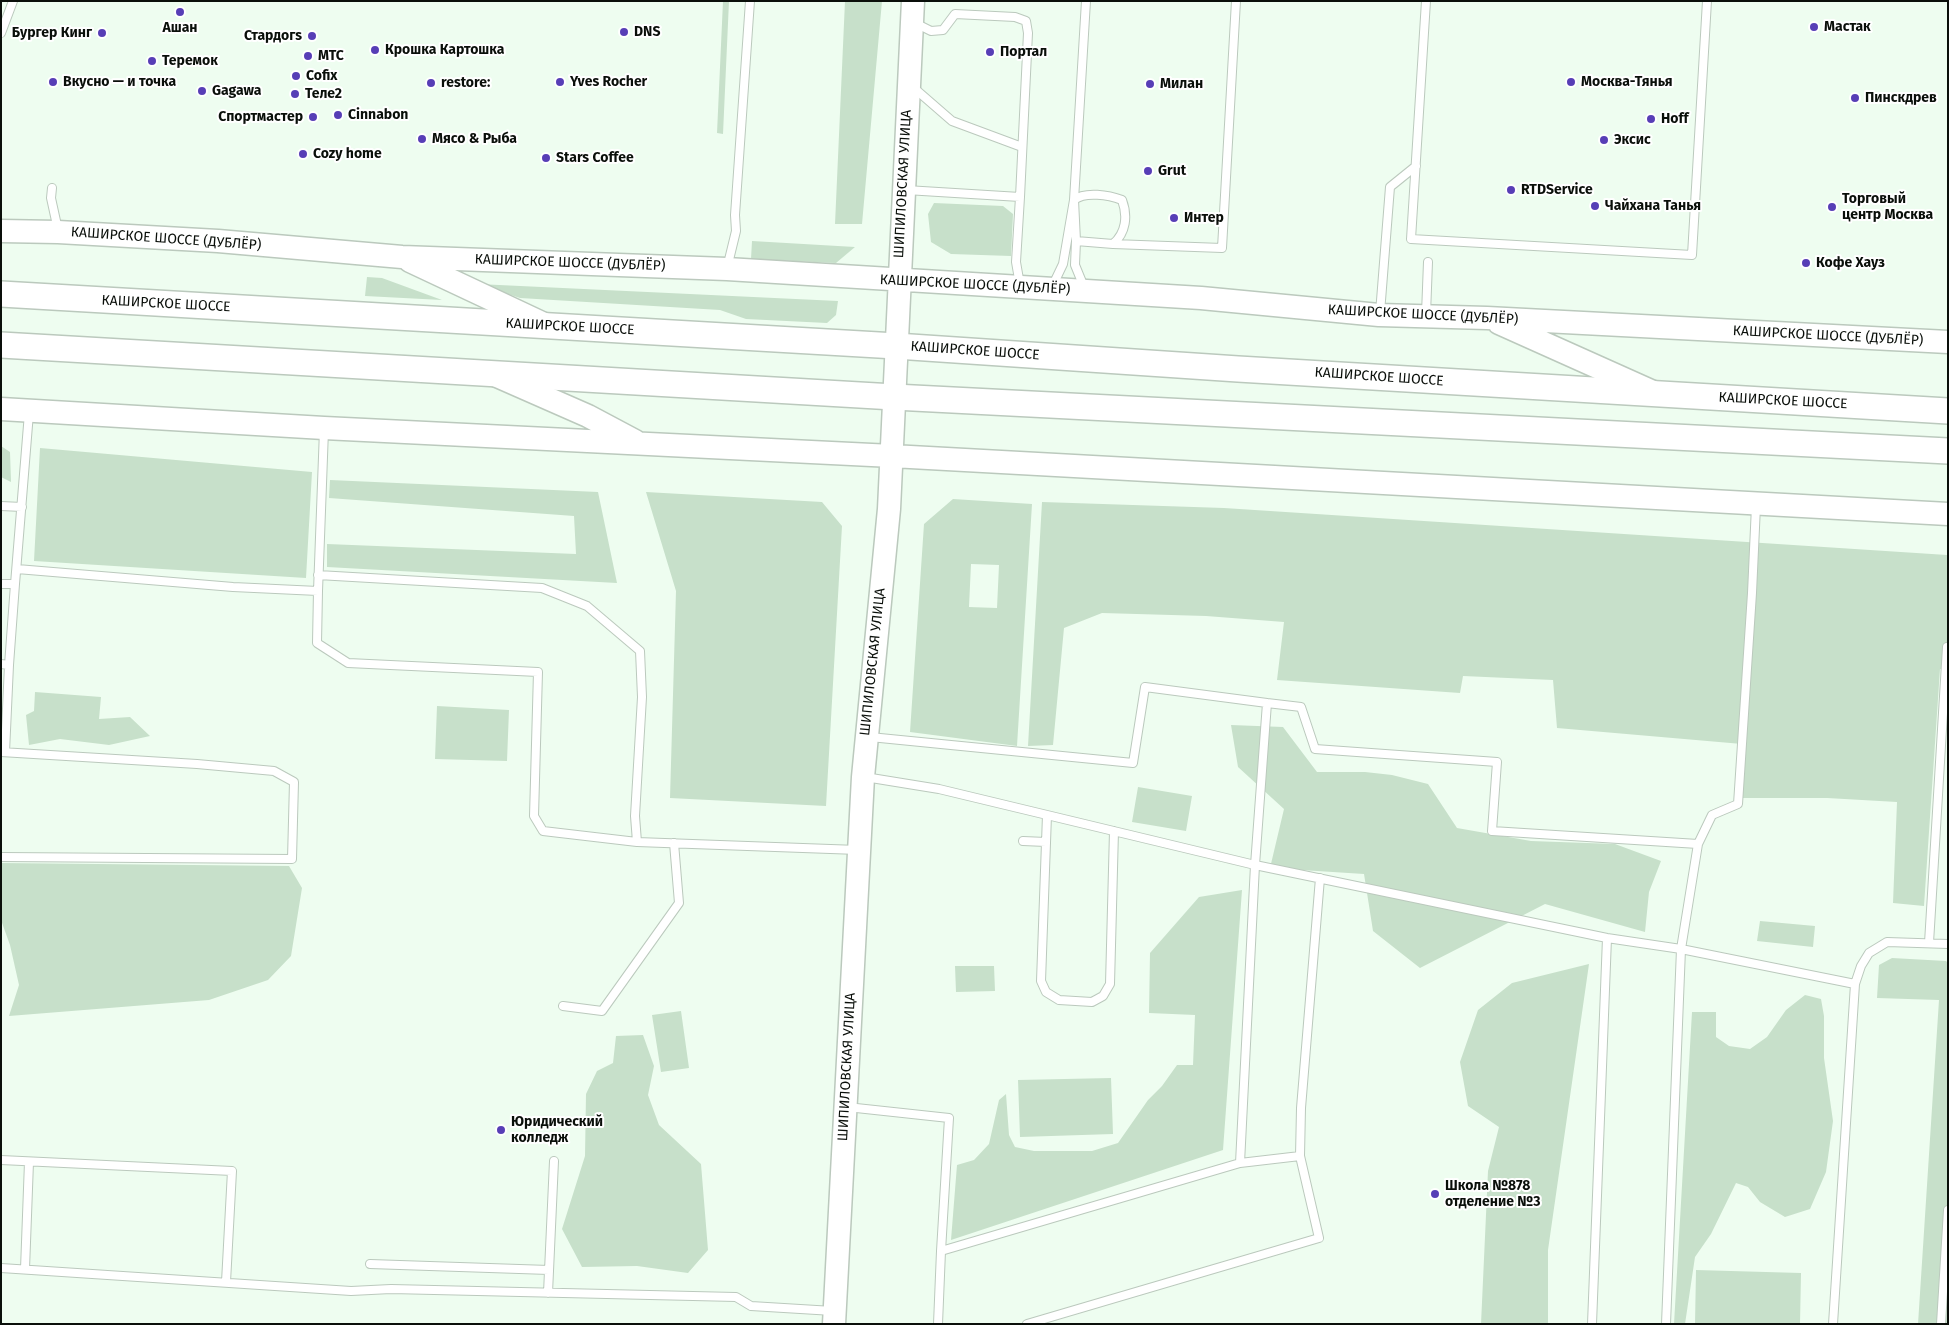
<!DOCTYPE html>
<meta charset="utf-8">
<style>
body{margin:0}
#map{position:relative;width:1949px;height:1325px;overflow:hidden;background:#eefdf0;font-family:"Fira Sans",sans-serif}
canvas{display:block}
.frame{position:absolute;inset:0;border:2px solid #0a0f0a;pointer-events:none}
</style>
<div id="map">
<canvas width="1949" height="1325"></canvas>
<div class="frame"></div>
</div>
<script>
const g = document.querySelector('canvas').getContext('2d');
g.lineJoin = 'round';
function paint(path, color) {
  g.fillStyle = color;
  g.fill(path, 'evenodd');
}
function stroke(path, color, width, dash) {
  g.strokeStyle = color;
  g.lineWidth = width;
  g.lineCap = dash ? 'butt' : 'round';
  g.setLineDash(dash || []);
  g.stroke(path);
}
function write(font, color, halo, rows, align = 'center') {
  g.font = font + ' "Fira Sans",sans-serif';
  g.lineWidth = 4;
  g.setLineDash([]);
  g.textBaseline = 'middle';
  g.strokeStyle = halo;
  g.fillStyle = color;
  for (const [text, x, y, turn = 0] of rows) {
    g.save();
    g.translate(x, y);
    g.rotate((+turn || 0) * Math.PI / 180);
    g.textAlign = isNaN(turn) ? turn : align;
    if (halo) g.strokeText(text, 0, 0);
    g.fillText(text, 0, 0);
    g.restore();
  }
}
paint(new Path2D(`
 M723,1H729L723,134L717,133Z
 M845,1H882L862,224H835Z
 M934,203L1003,206L1013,214L1011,256L951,254L931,242L928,214Z
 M752,241L855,247L836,263L751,259Z
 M367,277L382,278L442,300L365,296Z
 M478,284L838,301L836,315L827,323L746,319L720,310L520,298Z
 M1,446L10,452L11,482L1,477Z
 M40,448L312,472L306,578L34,561Z
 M330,480L598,492L617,583L327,567V544L576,554L574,516L329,498Z
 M646,492L822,502L842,526L826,806L670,798L676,591Z
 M953,499L1032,504L1017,746L910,732L924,524ZM971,564L999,565L997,608L969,607Z
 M1042,502L1224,508L1947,555L1948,669H1940L1924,906L1893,903L1897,802L1827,798H1738L1742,744L1557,728L1553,680L1463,676L1460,693L1277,680L1284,622L1206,616L1102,613L1064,628L1053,745L1028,746Z
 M35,692L101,697L99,719L130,717L150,736L109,745L60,739L29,745L26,715L34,711Z
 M437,706L509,710L507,761L435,759Z
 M1231,725L1283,727L1317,772H1365L1392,775L1428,784L1457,828L1531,841L1615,844L1661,861L1649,892L1645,932L1545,904L1420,968L1373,931L1364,874L1270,868L1284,809L1238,767Z
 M1138,787L1192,796L1186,831L1132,822Z
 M1,863L289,866L302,888L291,956L268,980L209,1000L9,1016L19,985L10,945L1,920Z
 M1242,890L1223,1150L951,1240L957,1165L974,1160L989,1144L999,1100L1006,1094L1009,1135L1015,1147L1034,1151H1092L1118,1143L1148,1100L1162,1086L1177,1065H1193L1195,1015L1149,1013L1150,953L1199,897Z
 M1760,921L1815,926L1813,947L1757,941Z
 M1892,958L1946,961L1948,963V1324H1918L1939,1000L1877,998L1879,965Z
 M1589,964L1548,1250V1324H1481L1488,1171L1499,1127L1468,1106L1460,1062L1478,1010L1512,983Z
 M955,966H994L995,991L956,992Z
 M1805,995L1821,999L1824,1016V1058L1833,1121L1826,1172L1810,1209L1785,1217L1760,1202L1748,1187L1736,1183L1711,1234L1695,1257L1685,1324H1674L1692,1012H1716V1037L1729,1046L1750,1049L1767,1037L1786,1010Z
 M681,1011L689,1068L661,1072L652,1015Z
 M643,1035L654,1066L648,1095L659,1125L701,1164L708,1250L688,1273L637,1266L582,1267L562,1229L585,1156L586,1094L597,1071L613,1063L616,1036Z
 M1111,1078L1113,1134L1020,1137L1018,1080Z
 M1696,1270L1801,1273L1800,1324H1695Z`), '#c7e0ca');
const service = new Path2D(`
 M1426,1L1411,239L1692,255L1707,1
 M1,33L13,1
 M914,88L952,121L1022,147
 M52,188L51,198L58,230
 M906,190L1020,197L1028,33L1026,21L1015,17L955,14L943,30L931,31L915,23
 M1020,197L1016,262L1020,285
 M1113,244L1222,248L1236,1
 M727,268L736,231L735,215L750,1
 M1052,287L1063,264L1074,200C1085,191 1109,195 1122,200C1128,216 1126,233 1113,244L1076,241
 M1084,287L1075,265L1076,241L1074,200L1086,1
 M1380,313L1390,187L1416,166
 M1426,314L1428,262
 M324,430L318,591L317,643L348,663L538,672L534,816L543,831L637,842L858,850
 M1,506L22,507
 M17,569L233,587L318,591
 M318,575L542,588L587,606L640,651L642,697L635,816L637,842
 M1,584H15L29,413
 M1,664L9,665L15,584
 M1267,703L1301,707L1315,749L1497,762L1492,831L1698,844
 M870,737L1133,763L1145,687L1267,703L1255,865L1607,938L1681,949L1855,984
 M1,752L197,764L274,771L294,782L292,859L1,857
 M5,752L9,665
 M1047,815L1041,981L1046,992L1059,1000L1092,1002L1103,996L1110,984L1114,831
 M1023,841L1046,842
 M1929,943L1947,647
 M563,1006L602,1011L679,903L674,843
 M847,1107L949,1118L941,1251L1240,1163L1255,865L939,789L865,777
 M1,1160L232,1171L226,1282
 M1240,1163L1300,1156L1301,1108L1320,878
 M370,1264L549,1270
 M1,1268L351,1291L391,1289L736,1297L751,1306L833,1311
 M25,1269L29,1162
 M548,1293L554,1161
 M938,1324L941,1251
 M1027,1324L1319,1238L1300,1156
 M1592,1324L1607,938
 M1666,1324L1681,949L1698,844L1712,815L1738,804L1752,593L1756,506
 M1833,1324L1855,984L1861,966L1869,953L1887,942L1948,944
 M1941,1324L1948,1210`);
const secondary = new Path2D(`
 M1,231L58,232L218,241L402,257L727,269L1021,287L1201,298L1379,315L1487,318L1948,342
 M410,261L544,324
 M1499,323L1653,392
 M497,376L588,416L635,441
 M1,409L324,428L892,456L1948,514
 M834,1324L863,777L889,509L913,1`);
const primary = new Path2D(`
 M1,294L896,346L1238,369L1948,411
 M1,345L894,397L1948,451`);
stroke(service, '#bbc9bd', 10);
stroke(secondary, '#bbc9bd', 25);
stroke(primary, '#bbc9bd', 28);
stroke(service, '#fff', 8);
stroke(secondary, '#fff', 22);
stroke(primary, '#fff', 25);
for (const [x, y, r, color] of [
 [180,12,5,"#573eb6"],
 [1814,27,5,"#573eb6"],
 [624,32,5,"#573eb6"],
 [102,33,5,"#573eb6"],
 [312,36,5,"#573eb6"],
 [375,50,5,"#573eb6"],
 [990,52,5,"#573eb6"],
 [308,56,5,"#573eb6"],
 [152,61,5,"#573eb6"],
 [296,76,5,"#573eb6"],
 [53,82,5,"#573eb6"],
 [560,82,5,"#573eb6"],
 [1571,82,5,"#573eb6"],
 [431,83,5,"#573eb6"],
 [1150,84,5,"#573eb6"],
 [202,91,5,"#573eb6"],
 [295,94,5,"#573eb6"],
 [1855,98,5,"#573eb6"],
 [338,115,5,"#573eb6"],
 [313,117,5,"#573eb6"],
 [1651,119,5,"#573eb6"],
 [422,139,5,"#573eb6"],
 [1604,140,5,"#573eb6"],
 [303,154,5,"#573eb6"],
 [546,158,5,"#573eb6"],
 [1148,171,5,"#573eb6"],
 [1511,190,5,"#573eb6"],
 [1595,206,5,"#573eb6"],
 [1832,207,5,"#573eb6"],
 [1174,218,5,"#573eb6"],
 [1806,263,5,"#573eb6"],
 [501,1130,5,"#573eb6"],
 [1435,1194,5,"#573eb6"]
]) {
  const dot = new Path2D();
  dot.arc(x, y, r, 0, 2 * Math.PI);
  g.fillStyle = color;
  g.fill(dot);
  stroke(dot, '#fff', 2);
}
write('bold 14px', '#0a0f0a', '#fff', [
 ["Мастак",1824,27],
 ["Ашан",180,28,"center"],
 ["DNS",634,32],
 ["Бургер Кинг",92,33,"right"],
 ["Стардогs",302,36,"right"],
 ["Крошка Картошка",385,50],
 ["Портал",1000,52],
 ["МТС",318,56],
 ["Теремок",162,61],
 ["Cofix",306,76],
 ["Вкусно — и точка",63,82],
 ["Yves Rocher",570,82],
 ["Москва-Тянья",1581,82],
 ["restore:",441,83],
 ["Милан",1160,84],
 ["Gagawa",212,91],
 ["Теле2",305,94],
 ["Пинскдрев",1865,98],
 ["Cinnabon",348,115],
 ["Спортмастер",303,117,"right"],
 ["Hoff",1661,119],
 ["Мясо & Рыба",432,139],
 ["Эксис",1614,140],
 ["Cozy home",313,154],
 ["Stars Coffee",556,158],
 ["Grut",1158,171],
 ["RTDService",1521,190],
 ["Торговый",1842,199],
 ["центр Москва",1842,215],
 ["Чайхана Танья",1605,206],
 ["Интер",1184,218],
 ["Кофе Хауз",1816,263],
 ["Юридический",511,1122],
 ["колледж",511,1138],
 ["Школа №878",1445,1186],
 ["отделение №3",1445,1202]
], 'left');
write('14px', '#0a0f0a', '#fff', [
 ["ШИПИЛОВСКАЯ УЛИЦА",903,184,-87],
 ["КАШИРСКОЕ ШОССЕ (ДУБЛЁР)",166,239,4],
 ["КАШИРСКОЕ ШОССЕ (ДУБЛЁР)",570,263,2],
 ["КАШИРСКОЕ ШОССЕ (ДУБЛЁР)",975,285,3],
 ["КАШИРСКОЕ ШОССЕ",166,304,3],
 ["КАШИРСКОЕ ШОССЕ (ДУБЛЁР)",1423,315,3],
 ["КАШИРСКОЕ ШОССЕ",570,327,3],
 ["КАШИРСКОЕ ШОССЕ (ДУБЛЁР)",1828,336,3],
 ["КАШИРСКОЕ ШОССЕ",975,351,4],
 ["КАШИРСКОЕ ШОССЕ",1379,377,4],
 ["КАШИРСКОЕ ШОССЕ",1783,401,3],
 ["ШИПИЛОВСКАЯ УЛИЦА",873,662,-84],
 ["ШИПИЛОВСКАЯ УЛИЦА",847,1067,-87]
]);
</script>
